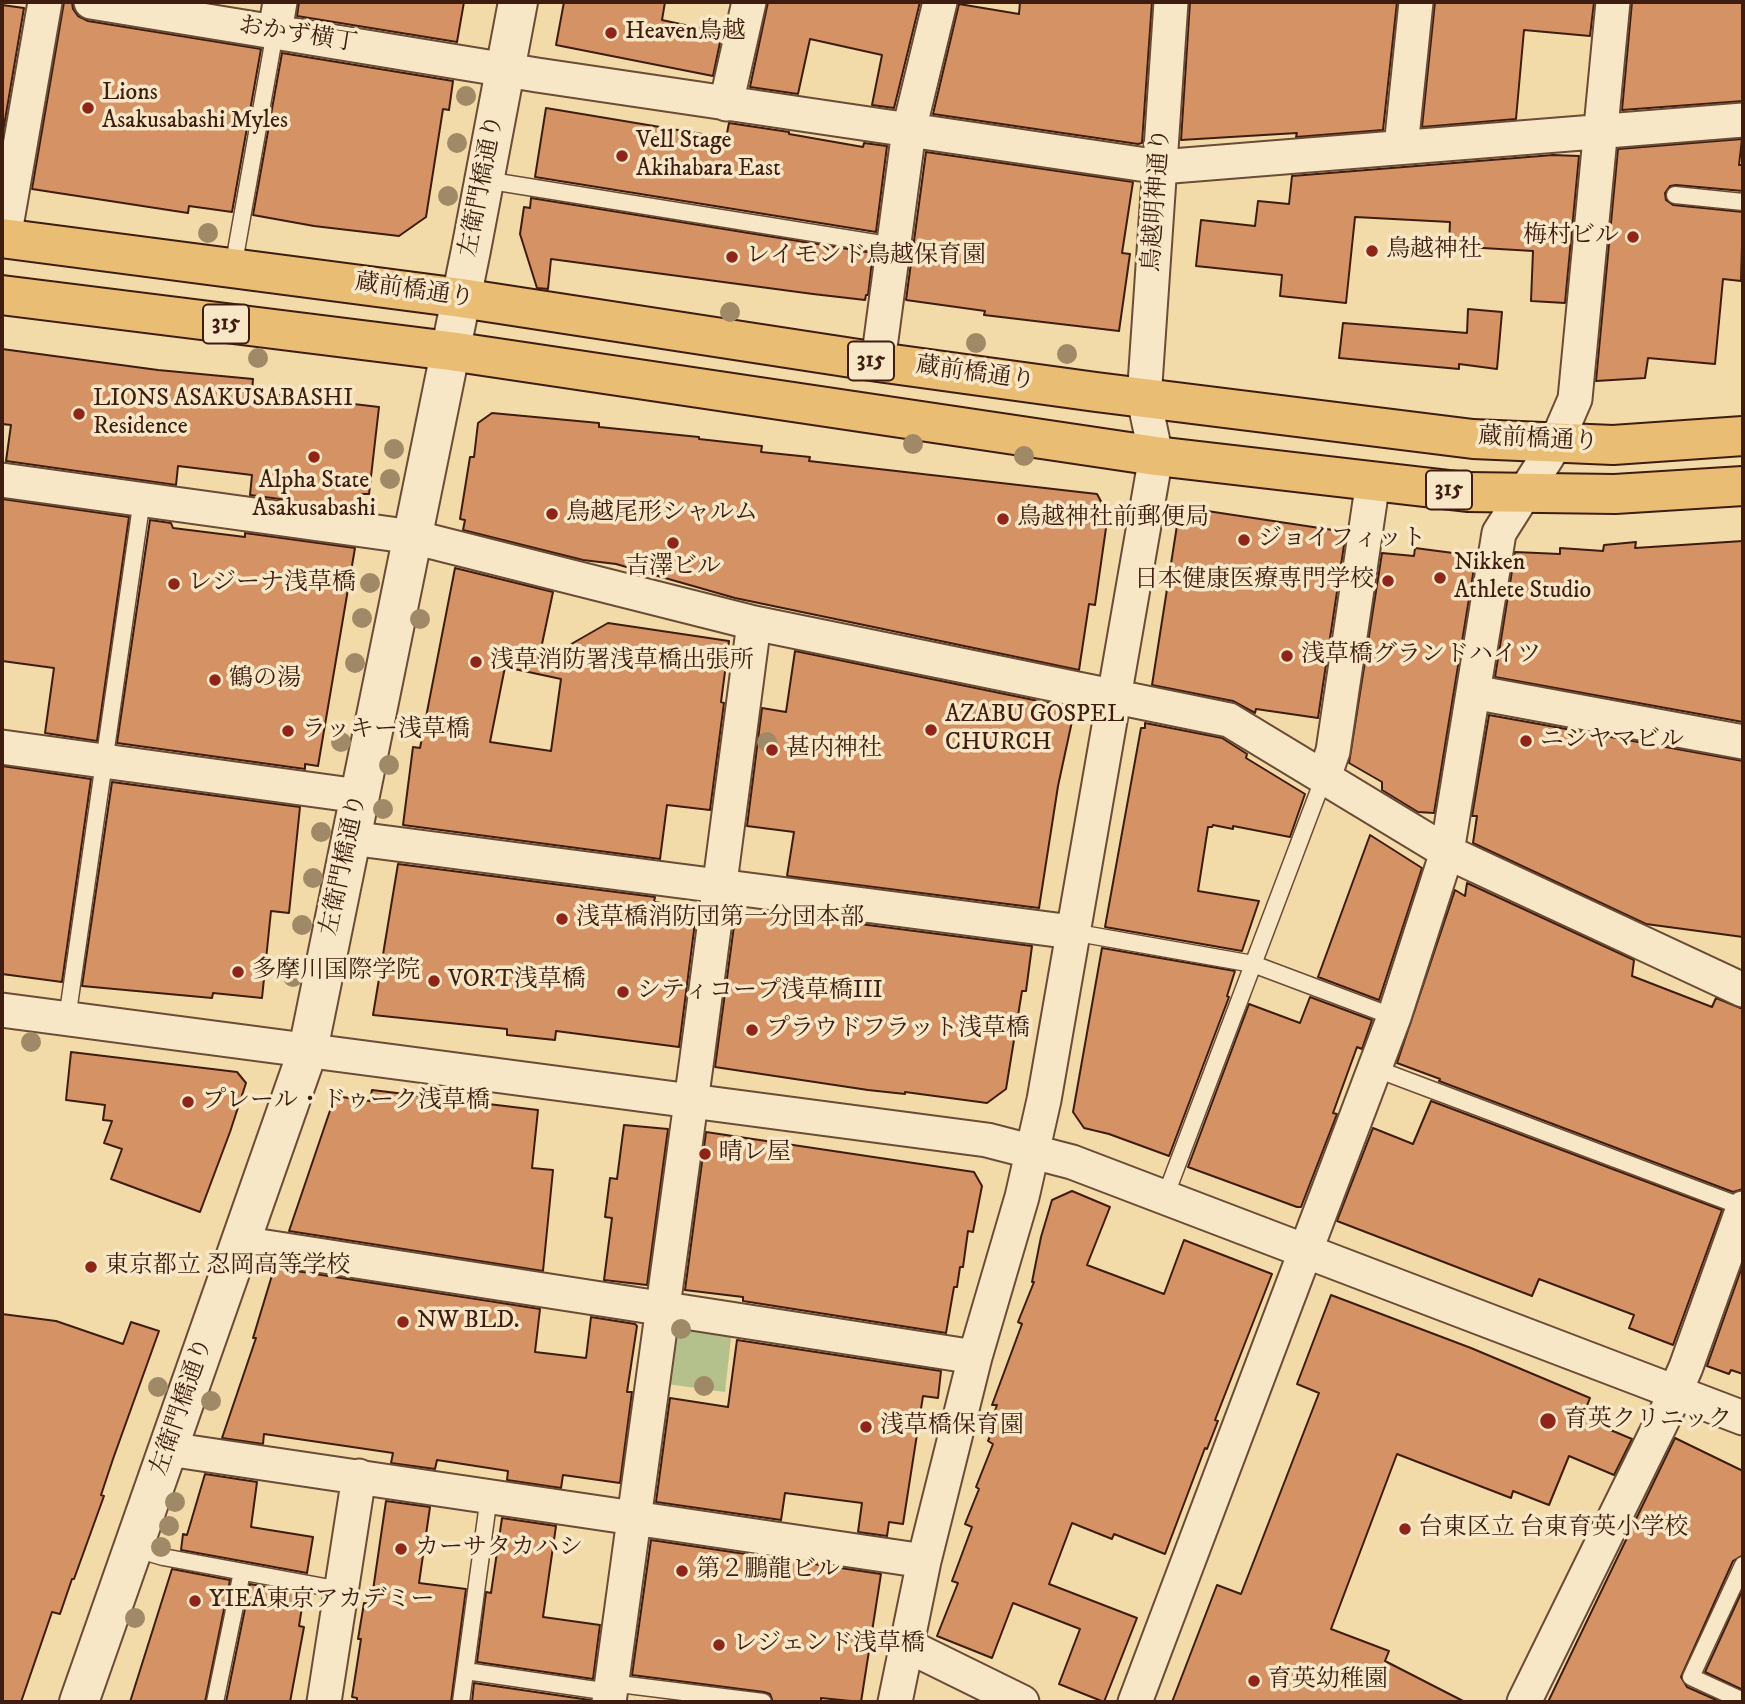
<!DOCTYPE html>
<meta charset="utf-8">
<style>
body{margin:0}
#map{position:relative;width:1745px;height:1704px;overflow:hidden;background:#f3daa9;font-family:"IM FELL DW Pica",serif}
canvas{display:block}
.frame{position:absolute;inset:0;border:4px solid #3e1d10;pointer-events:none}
</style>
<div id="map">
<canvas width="1745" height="1704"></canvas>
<div class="frame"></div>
</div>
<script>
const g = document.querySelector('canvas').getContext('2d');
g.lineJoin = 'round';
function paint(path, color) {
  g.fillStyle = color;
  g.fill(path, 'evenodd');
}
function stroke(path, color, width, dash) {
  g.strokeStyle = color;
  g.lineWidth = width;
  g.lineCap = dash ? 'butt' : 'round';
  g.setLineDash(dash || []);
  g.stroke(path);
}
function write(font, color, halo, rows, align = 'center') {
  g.font = font + ' "IM FELL DW Pica","Noto Serif JP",serif';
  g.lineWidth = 7;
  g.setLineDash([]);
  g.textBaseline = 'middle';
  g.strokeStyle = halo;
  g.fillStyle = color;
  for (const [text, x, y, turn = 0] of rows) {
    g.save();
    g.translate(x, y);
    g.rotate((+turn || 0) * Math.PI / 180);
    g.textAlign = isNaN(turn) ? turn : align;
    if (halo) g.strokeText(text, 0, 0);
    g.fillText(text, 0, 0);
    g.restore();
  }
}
paint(new Path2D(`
 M676,1320L732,1329L725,1392L667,1384Z`), '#b5c18c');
const building = new Path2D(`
 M64,2H72L73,9L78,16L88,21L261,49L232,212L189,206L188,213L32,189Z
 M299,2H464L457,42L297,16Z
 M564,2H665L662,20L722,33L713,76L556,45Z
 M768,2H920L894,108L872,105L882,55L810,39L798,94L750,87Z
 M1020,2H1152L1142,143L1138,144L933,114L959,4L1019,14Z
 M1190,2H1397L1383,130L1296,137L1297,133L1181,140Z
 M1435,2H1594L1590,36L1524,30L1516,119L1422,127Z
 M1632,2H1743V101L1622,110Z
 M2,5L24,8L2,138Z
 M282,53L453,81L449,110L443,109L426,217L399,236L314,226L253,215Z
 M546,108L726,138L729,123L789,132V134L863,147L864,143L887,146L876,232L535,177Z
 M1742,139L1739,165H1743V191L1676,185L1670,186L1665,193L1666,200L1673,205L1743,212L1741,281L1723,279L1715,364L1648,358L1645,378L1596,381L1618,149Z
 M926,152L1133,182L1122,253L1130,254L1119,331L984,315L985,311L906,300Z
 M1553,155L1579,156L1565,303L1531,301L1533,251L1449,246L1450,222L1355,217L1346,303L1280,296L1282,275L1196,266L1201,220L1255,226L1258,201L1289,204L1292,176Z
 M531,198L873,253L868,295H866L865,300L813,294L551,259L548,289L537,288L520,234L524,207L530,208Z
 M1468,309L1502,312L1497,369L1459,364V369L1339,358L1343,323L1467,333Z
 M2,349L158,370L253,379L252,392L379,407L369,494H362L360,510L250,495L252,475L178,466L176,485L6,461L11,425L2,424Z
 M492,413L599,423V427L699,437V439L762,446L761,452L810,457L809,461L1097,494L1108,514L1095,605L1089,604L1079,670L735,598L616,564L583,560L463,530L465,520L460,519L470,457H474L478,423Z
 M2,499L129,517L97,741L45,733L54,668L2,661Z
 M1194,509L1346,532L1318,718L1256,709L1255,713L1233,701L1152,685L1178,519Z
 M150,520L171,523L173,528L245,537V533L355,548L318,766L305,764V769L117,743Z
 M1743,541V722L1495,677L1515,552L1560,554V548L1603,551L1604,545L1636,542L1635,548Z
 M1415,548L1476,556L1434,813L1418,812L1382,790V782L1349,763L1382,553L1414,556Z
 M455,568L553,592L538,663L608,623L729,641L721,702L724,703L710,810L667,805L660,859L403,825L413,747L420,748ZM505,667L561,679L551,751L490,742Z
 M795,651L1073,708L1072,712H1074L1058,786L1039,908L787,876L794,832L747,826L762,708L786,712Z
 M1489,715L1743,761V937L1646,924L1473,843L1477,816H1472Z
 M1145,723L1222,738L1247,754L1246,758L1305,794L1290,837L1233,826V829L1213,825L1212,827H1208L1198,891L1259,901L1242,951L1105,927L1141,728H1145Z
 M2,766L91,779L62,982L2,974Z
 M112,782L300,807L289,913L271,911L262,998L213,993L212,998L82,986Z
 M1370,835L1422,868L1379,1000L1318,977Z
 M398,864L655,897L654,902L697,907L679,1047L556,1031L555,1040L507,1035V1029L373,1015Z
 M1467,883L1634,960L1632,976L1712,1007L1716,998L1743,1009V1189L1733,1192L1439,1081L1440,1079L1397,1063L1455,890L1465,896Z
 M736,911L781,918L782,914L1032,946L1026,991H1022L1006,1089L987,1103L905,1092V1094L868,1090L715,1067Z
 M1102,948L1235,971L1227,996L1229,997L1169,1156L1109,1134L1084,1128L1073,1112Z
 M1310,997L1372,1020L1362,1049L1357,1047L1333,1113L1337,1114L1301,1207H1297L1188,1167L1249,1004L1300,1023Z
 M71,1052L237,1072L246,1083L230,1132L200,1212L111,1179L122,1149L104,1143L112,1121L103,1120L105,1105L66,1100Z
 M372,1090L538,1110L532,1168L553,1170L543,1271L289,1231L335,1096L370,1101Z
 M1431,1101L1722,1210L1673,1345L1629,1328L1634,1315L1539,1279L1532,1296L1337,1221L1373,1128L1413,1144Z
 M624,1125L668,1129L647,1285L604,1280L612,1218L605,1217L610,1178L617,1179Z
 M706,1132L974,1172L982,1186L973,1232L968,1231L963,1267H960L957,1287H954L946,1333L743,1301V1297L685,1290Z
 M1072,1191L1110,1207L1087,1265L1164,1294L1184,1240L1272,1274L1215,1420L1218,1421L1207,1449L1205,1448L1165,1554L1114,1534L1112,1539L1072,1523L1049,1584L1137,1618L1104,1702L1059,1684L1080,1629L1013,1603L992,1658L937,1636L958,1583L952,1581L972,1527L965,1524L979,1489L976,1487L993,1444L988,1441L998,1417L993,1416L997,1405H992L1022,1324L1018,1322L1034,1282H1032L1041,1237L1052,1200Z
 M1743,1264V1374L1731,1370L1729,1374L1707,1366Z
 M277,1268L540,1309L535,1352L586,1358L591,1317L635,1324L637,1326L627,1392H632L620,1483L563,1475L561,1488L507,1480L508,1471L437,1460L435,1469L391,1463L393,1453L264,1434L263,1444L222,1438L256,1338H253L273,1272Z
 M1331,1295L1471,1348L1590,1398L1582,1418L1632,1439L1614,1475L1569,1456L1549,1505L1513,1491L1511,1498L1397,1454L1331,1629L1389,1651L1385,1661L1465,1702H1172L1217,1585L1241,1594L1319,1393L1297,1384Z
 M2,1314L56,1321L123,1344L131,1322L159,1331L113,1459L101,1495L104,1496L74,1579H72L60,1614L52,1612L21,1702H2Z
 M737,1340L941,1371L938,1398L923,1396L903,1524L889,1522L887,1536L858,1532L862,1503L785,1493L781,1520L656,1502L670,1398L728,1407Z
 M1675,1438L1743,1471V1555L1733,1561L1681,1677L1687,1687L1721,1702H1548Z
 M205,1474L257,1482L251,1527L313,1537L307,1573L181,1550L183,1534L187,1535Z
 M386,1501L430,1507L419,1583L466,1589L451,1702H357V1698L352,1697L361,1639H358L364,1603L371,1604Z
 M502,1518L556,1526L543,1617L600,1625L593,1679L477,1662L486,1592L491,1593Z
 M651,1540L881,1574L861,1702L821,1698V1702H773L770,1694L764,1692L632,1675Z
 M172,1569L230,1580L205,1702H130Z
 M250,1584L304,1594L299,1626L304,1627L290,1702H226Z
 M1743,1589V1690L1705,1672Z
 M474,1683L590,1700V1702H472Z`);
paint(building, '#d59265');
stroke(building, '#3e1d10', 2);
const service = new Path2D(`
 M485,180L894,246
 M1675,195L1743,202
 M233,268L275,32
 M1072,932L1253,964L1394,1017
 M67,1019L142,499
 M1374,1068L1743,1207
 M1165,1197L1324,777
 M133,1548L163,1557L341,1590
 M1743,1565L1691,1677L1743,1701
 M466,1671L596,1690L611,1683L763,1702
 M215,1702L242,1572
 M461,1702L489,1496`);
const minor = new Path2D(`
 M91,2L537,75L1160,167L1743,120
 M275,32L280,2
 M726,104L749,2
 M1401,147L1416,2
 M4,238L45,2
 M878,362L909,130L940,2
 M2,480L413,537L754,623L1229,720L1447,852L1743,990
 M1473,692L1743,742
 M2,747L359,796
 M1324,777L1333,751L1373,481
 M350,838L1072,932
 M2,1010L987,1140L1072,1162L1743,1418
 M240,1243L975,1357
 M168,1449L924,1561
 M908,1646L1022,1702
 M324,1702L359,1476
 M609,1702L697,1058L754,623
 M895,1702L924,1561L975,1357L1022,1197L1044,1100L1156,456L1144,399L1171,2
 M1135,1702L1394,1017L1447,852L1499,533L1556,443L1575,399L1613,2
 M1524,1702L1666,1413L1686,1367L1743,1208`);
const tertiary = new Path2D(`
 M79,1702L308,1050L471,250L518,2`);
const primary = new Path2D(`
 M2,238L461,298L878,362L1096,392L1473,439L1613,445L1743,436
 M2,295L450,351L1156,456L1467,492L1615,494L1743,486`);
stroke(service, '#6b4c36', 19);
stroke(minor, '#6b4c36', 37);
stroke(tertiary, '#6b4c36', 42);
stroke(primary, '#3e1d10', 42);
stroke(service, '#f7e7c7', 16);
stroke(minor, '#f7e7c7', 33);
stroke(tertiary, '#f7e7c7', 38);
stroke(primary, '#eabd74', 38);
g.fillStyle = '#a08966';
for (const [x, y] of [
 [466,96],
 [457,143],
 [448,196],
 [208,233],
 [730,312],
 [976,343],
 [1067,354],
 [258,358],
 [913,444],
 [394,449],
 [1024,456],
 [390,479],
 [370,583],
 [362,618],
 [420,619],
 [355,663],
 [341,742],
 [767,742],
 [389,765],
 [383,809],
 [321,832],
 [313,878],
 [302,925],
 [293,977],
 [31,1042],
 [681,1329],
 [704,1386],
 [158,1387],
 [211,1401],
 [175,1502],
 [169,1526],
 [161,1547],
 [135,1618]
]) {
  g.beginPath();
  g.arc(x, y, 10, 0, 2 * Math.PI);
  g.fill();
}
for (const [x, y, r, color] of [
 [611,33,7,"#8f2418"],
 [88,108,7,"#8f2418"],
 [622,156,7,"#8f2418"],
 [1633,237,7,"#8f2418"],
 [1372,251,7,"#8f2418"],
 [732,257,7,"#8f2418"],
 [79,414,7,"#8f2418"],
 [314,457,7,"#8f2418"],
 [552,514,7,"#8f2418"],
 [1003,519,7,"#8f2418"],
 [1244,540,7,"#8f2418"],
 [673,543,7,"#8f2418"],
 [1440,578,7,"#8f2418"],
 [1388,581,7,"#8f2418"],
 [174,584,7,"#8f2418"],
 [1287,656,7,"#8f2418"],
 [476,662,7,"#8f2418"],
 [215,680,7,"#8f2418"],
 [931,730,7,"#8f2418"],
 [288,731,7,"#8f2418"],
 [1526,741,7,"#8f2418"],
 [772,750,7,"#8f2418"],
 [562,919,7,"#8f2418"],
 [238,972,7,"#8f2418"],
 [434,981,7,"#8f2418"],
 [623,992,7,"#8f2418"],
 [752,1030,7,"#8f2418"],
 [188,1102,7,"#8f2418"],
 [705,1154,7,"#8f2418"],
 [91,1267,7,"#8f2418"],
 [403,1322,7,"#8f2418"],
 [1548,1421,9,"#8f2418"],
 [866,1427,7,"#8f2418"],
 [1405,1529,7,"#8f2418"],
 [401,1549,7,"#8f2418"],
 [682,1571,7,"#8f2418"],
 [195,1601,7,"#8f2418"],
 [719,1645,7,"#8f2418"],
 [1254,1681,7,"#8f2418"]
]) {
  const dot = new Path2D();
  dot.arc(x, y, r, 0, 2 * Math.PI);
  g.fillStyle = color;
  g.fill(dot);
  stroke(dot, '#f7e7c7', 2.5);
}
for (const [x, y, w] of [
 [226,324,46],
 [871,361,46],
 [1449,490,46]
]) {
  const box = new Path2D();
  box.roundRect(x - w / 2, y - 19.5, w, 39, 5);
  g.fillStyle = '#f7e7c7';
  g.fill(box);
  stroke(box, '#3e1d10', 2);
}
write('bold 23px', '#3e1d10', null, [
 ["315",226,324],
 ["315",871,361],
 ["315",1449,490]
]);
write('24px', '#3e1d10', '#f7e7c7', [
 ["Heaven鳥越",625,33],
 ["Lions",102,94],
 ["Asakusabashi Myles",102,122],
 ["Vell Stage",636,142],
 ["Akihabara East",636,170],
 ["梅村ビル",1619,237,"right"],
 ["鳥越神社",1386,251],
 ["レイモンド鳥越保育園",746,257],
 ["LIONS ASAKUSABASHI",93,400],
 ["Residence",93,428],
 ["Alpha State",314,482,"center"],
 ["Asakusabashi",314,510,"center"],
 ["鳥越尾形シャルム",566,514],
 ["鳥越神社前郵便局",1017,519],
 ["ジョイフィット",1258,540],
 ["Nikken",1454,564],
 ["Athlete Studio",1454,592],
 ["吉澤ビル",673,568,"center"],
 ["日本健康医療専門学校",1374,581,"right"],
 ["レジーナ浅草橋",188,584],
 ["浅草橋グランドハイツ",1301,656],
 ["浅草消防署浅草橋出張所",490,662],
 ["鶴の湯",229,680],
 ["AZABU GOSPEL",945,716],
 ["CHURCH",945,744],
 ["ラッキー浅草橋",302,731],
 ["ニシヤマビル",1540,741],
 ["甚内神社",786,750],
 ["浅草橋消防団第一分団本部",576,919],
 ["多摩川国際学院",252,972],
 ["VORT浅草橋",448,981],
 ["シティコープ浅草橋III",637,992],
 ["プラウドフラット浅草橋",766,1030],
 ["プレール・ドゥーク浅草橋",202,1102],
 ["晴レ屋",719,1154],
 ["東京都立 忍岡高等学校",105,1267],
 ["NW BLD.",417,1322],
 ["育英クリニック",1564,1421],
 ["浅草橋保育園",880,1427],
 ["台東区立 台東育英小学校",1419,1529],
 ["カーサタカハシ",415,1549],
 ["第２鵬龍ビル",696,1571],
 ["YIEA東京アカデミー",209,1601],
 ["レジェンド浅草橋",733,1645],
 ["育英幼稚園",1268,1681]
], 'left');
write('24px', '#3e1d10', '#f7e7c7', [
 ["おかず横丁",298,36,9],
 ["左衛門橋通り",483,186,-79],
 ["鳥越明神通り",1158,200,-86],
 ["蔵前橋通り",414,292,8],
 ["蔵前橋通り",975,375,8],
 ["蔵前橋通り",1538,441,3],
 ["左衛門橋通り",345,865,-78],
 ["左衛門橋通り",183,1407,-71]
]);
</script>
